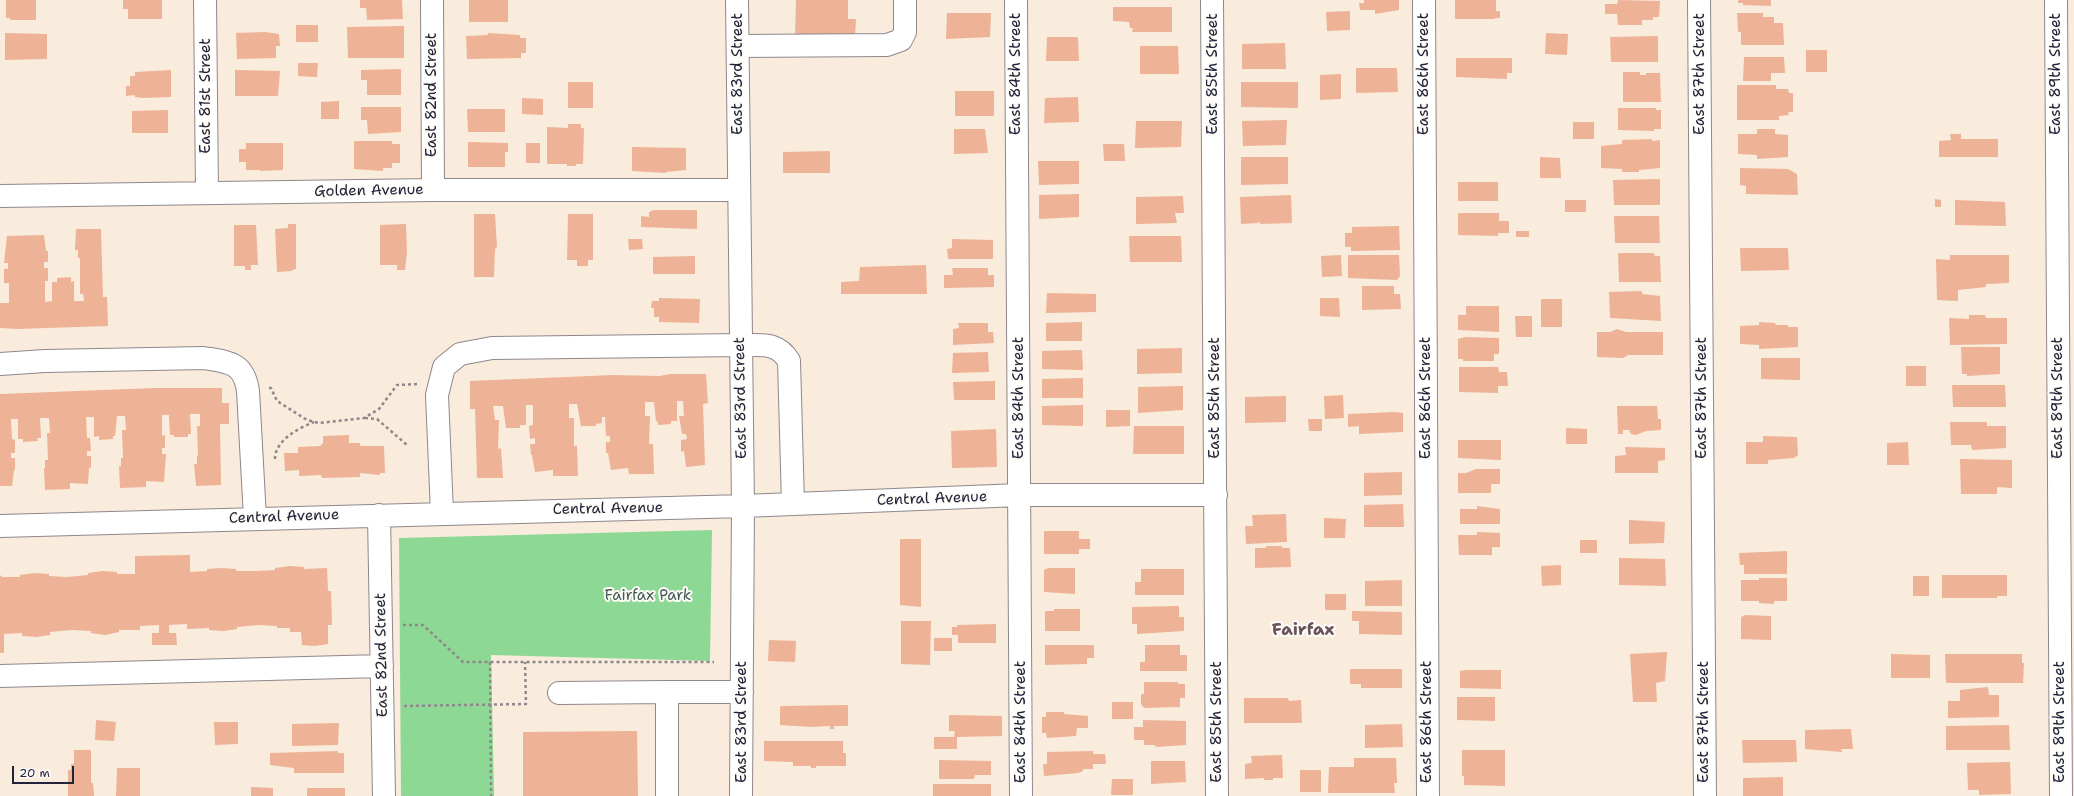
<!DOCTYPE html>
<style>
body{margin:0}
#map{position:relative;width:2074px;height:796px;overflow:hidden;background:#f9ecdc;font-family:"Shantell Sans",sans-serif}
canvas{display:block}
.scale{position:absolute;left:12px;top:766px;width:62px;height:18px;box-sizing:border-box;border:2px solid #22223b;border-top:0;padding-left:5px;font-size:12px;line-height:14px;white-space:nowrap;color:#22223b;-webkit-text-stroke:3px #fdfcf7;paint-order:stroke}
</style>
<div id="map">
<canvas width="2074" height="796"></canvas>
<div class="scale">20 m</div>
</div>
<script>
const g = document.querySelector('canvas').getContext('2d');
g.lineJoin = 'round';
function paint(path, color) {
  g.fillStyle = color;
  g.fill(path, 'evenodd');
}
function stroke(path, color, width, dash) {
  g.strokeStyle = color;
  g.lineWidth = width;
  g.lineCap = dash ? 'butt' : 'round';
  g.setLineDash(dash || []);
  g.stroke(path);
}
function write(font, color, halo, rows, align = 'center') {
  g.font = font + ' "Shantell Sans",sans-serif';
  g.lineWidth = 4;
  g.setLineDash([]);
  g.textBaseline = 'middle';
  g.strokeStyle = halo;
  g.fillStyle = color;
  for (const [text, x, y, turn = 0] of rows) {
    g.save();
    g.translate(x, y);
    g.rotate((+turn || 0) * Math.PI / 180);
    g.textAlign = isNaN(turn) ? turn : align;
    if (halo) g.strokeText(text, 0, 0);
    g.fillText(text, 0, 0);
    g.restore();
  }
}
paint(new Path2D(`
 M712,530L710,661L491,655L494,796H401L399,538Z`), '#8ed895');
paint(new Path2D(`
 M6,0H36V20H10V18H6Z
 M123,0H162V19H128V9H123Z
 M360,0H402L403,19L367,20L366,8H360Z
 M469,0H508V22H469Z
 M796,0H848V19H856L855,37L795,39Z
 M1364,0H1399V10L1375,14V10H1360L1359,3H1364Z
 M1455,0H1496V11H1500V18H1495V19H1455Z
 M1618,0L1660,1L1659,17H1653V20H1642V25H1618L1617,14H1605V4H1617Z
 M1738,0H1771V6L1743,5V3H1738Z
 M1113,7H1172V32H1132L1133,28H1130L1129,22L1113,21Z
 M1350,11V30L1327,31L1326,12Z
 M947,13H991L990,37L946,39Z
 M1737,13H1763V17H1774V23H1783L1784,45H1741V32H1738Z
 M296,25H318V42H296Z
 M404,26V58H348L347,27Z
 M265,32L279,34L280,46H276V58L237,59L236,33Z
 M5,33L47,34V59L5,60Z
 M488,33L520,35V38H526V53H521V58L467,59L466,36L488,35Z
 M1546,33L1568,34L1567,55L1545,54Z
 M1658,36V62H1611L1610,37Z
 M1047,37H1078L1079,61H1046Z
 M1285,43L1286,69H1242V44Z
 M1140,46H1178L1179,74H1140Z
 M1806,50H1827V72H1806Z
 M1744,57H1784L1785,73H1771V81H1743Z
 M1456,58H1512V73H1507V79L1456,77Z
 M298,63H318L317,77L298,76Z
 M1356,68H1397L1398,92L1356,93Z
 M401,69V95H367V80H361V70Z
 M171,70V97L142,98L135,97V95L126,96V86H130V76H135V72Z
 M235,70L280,71L278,96H235Z
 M1623,72H1640V75H1646V73H1660L1661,102H1623Z
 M1341,74V99L1320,100V75Z
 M568,82H593V108H568Z
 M1241,82H1298V108L1241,107Z
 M1737,85H1776V89H1788L1789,93H1793V112H1788L1789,115L1779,116V120H1737Z
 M955,91H994V116H955Z
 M1078,97L1079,122L1044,123L1045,98Z
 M522,98L543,99V115L522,114Z
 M339,101V119H321V102Z
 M361,107H401V132L368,134L367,120H361Z
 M1618,108H1656V110H1661V129H1654V131L1618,130Z
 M467,109H505V132H468Z
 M168,110V133H132V111Z
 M1287,120L1286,145L1243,146L1242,121Z
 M1136,121H1182L1181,147L1135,148Z
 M1573,122H1594V139H1573Z
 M568,124H581V128H584L583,164H576V166H567V164H547V127L568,128Z
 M954,129H985L988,153L954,154Z
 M1757,129H1775V134L1788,135V157L1757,159V155L1738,154V134H1757Z
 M1950,134H1961V139H1998V157H1939V141L1951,140Z
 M1652,139V141L1660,140V168L1639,170V172H1622V169L1601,168V146L1622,144V140Z
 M354,141H392V144H400V163H392V168H383V171L354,169Z
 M468,142L508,143V152H505V167H468Z
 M246,143H283V170L260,171V170H246V162H239V149H246Z
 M526,143H540V163H526Z
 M1103,144H1124L1125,161H1104Z
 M632,147L686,148V170L666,172V173L632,171Z
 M830,151V173H783V152Z
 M1241,157H1288V184L1241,185Z
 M1540,157L1560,158L1561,178H1540Z
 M1038,161H1079V184L1039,185Z
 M1740,168L1788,169L1797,174L1798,195L1746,194V186L1740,185Z
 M1660,179V205H1614L1613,180Z
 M1458,182H1498V201H1458Z
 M1079,194V217L1039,219V195Z
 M1291,195L1292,223L1260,224V221L1258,223L1241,224L1240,197Z
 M1183,196L1184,213H1175L1177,223L1136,224V197Z
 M1935,199L1941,200V207H1935Z
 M1565,200H1586V212H1565Z
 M1955,200L2005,202L2006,226L1955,225Z
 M654,210H697V229L641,227V216L649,217V212Z
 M1458,213H1499V221H1509V233H1498V236L1458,235Z
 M474,214H495L497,247L495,249L494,277H474Z
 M568,214H593V260H588V266H577V260H567Z
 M1614,216H1659L1660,243H1615Z
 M288,224H296V269L292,270V271L277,272L275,229L288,228Z
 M406,224L407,253L405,270H397V265H380V225Z
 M234,225H256L258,265H251V270H245V266H234Z
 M1399,226L1400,250L1351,251V247H1345V233H1352V227Z
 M76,229H101L103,297H107L108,326L17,329L0,328V303H9V283H4V269H8V263H4L7,236L44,235L46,251H48V262H44V268H48V281H45V302L52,301V282H57V278L71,277V282L74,281V301H84L83,294H80V258H78V250H75Z
 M1516,231H1529V237H1516Z
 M1129,236H1181L1182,262H1130Z
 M628,239H642L643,249L629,250Z
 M952,239L993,240V259H948L947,249L952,248Z
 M1740,248H1788L1789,270L1741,271Z
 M1618,253H1654L1655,256H1660L1661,282H1619Z
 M1341,255L1342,276L1322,277L1321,256Z
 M1348,255H1399L1400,276L1397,280L1348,278Z
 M1950,255H2009V283L1986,284V287L1958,290V301L1937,300L1936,259L1950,260Z
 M695,256V274H653V257Z
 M926,265L927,294H841V282L859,281L860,267Z
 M952,268H988V275H994V287L944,288V275H953Z
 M1362,286H1394V294H1400L1401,309L1362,310Z
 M1642,291V294L1660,296L1661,321L1610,318L1609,292Z
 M1047,293L1096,294V312L1046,313Z
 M659,298L700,299L699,323L659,322V317H654V308H651L652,301H659Z
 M1320,298H1339L1340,317L1320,316Z
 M1541,299H1562V327H1541Z
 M1466,306H1499V332L1458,330V315H1466Z
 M1969,315H1985L1986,318H2007V344L1950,345L1949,318L1969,319Z
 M1515,316H1532V337H1516Z
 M1082,322V341H1046V323Z
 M1759,322L1775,323L1776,325H1788V327H1798V347L1759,349V345L1740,344V326L1759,325Z
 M958,323H988V332H993L994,343L953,345V329L959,328Z
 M1617,329L1626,332H1663V355H1628L1623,358L1597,357V332H1610Z
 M1465,337L1499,338V354H1494V361H1463V359H1458V339Z
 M1961,347H2000V374L1967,376V374H1962Z
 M1182,348V373L1137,374V349Z
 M1082,350L1083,370L1042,369V351Z
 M988,352L989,372L952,373L953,353Z
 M1761,358H1800V380L1761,379Z
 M1906,366H1926V386H1906Z
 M1459,367H1498L1499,372H1507L1508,386H1498V393L1459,392Z
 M670,374H706L708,403L703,404L705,465L686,467L684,451L681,452V440L687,439L686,434H682L679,416H684L683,401H677V421H671V424L658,425V422L656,421L654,402H645V416H650L649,444H653L654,474H629L628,468L611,470L608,453H606V442H610V436H606L605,417H602V423L596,424V426H581L577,404H569V418H574V446H577L578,476H553V470L535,472L532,455H531L530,444H535V438L530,439L529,426L533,425V405H526V425H520V428H506L503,406H493L495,420H499L498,449L501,448L503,478H477L475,409H470V381L614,375L659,376Z
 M1083,378V398H1042V379Z
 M995,381V400H954L953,382Z
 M1952,385H2005L2006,407H1953Z
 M1183,386V410L1138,413V387Z
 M154,388H222V403H229V424H220L221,485L196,486L194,464H197V456H198L197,426H200V414H190L191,434H188V437H174V435H170L169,415H162V436L165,435V448H162V454H166L164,482L146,481V487L120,488L119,466H121V458H123L122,430H126L125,416H117L115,436H113V439L99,440V436L94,437V417H86L87,438H90L91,451H87V456H91V468H89L88,484L70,483V489L45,490L44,468H45V460H48L47,433H50L49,418H40L41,438H37L38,441L23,442V439H18V419H11L12,439L15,440V453H11V458H15V470H14L12,486H0V394Z
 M1343,395L1344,418L1325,419L1324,396Z
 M1286,396V422L1245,423V397Z
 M1083,405V426L1042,425V406Z
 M1617,406H1657L1658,419H1661V430L1646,431L1636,435L1631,434L1629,430H1623V434H1618Z
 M1106,410H1130V426L1106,427Z
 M1394,412L1403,413V432L1359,434V426L1348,427V414Z
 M1308,419H1322V431H1309Z
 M1950,422H1987V426H2006V448L1972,450L1971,445H1951Z
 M1134,426H1184V454H1133Z
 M1566,428L1587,429V444H1566Z
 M996,429L997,467L952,468L951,431Z
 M349,435V443H360V446H384L385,473H380V475L360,473V477L322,478L321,475L299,476V470L285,471L284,453H298V447L321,446V444H323V436Z
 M1763,436L1797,437L1798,455L1794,458L1768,460V464H1746V442H1763Z
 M1458,440H1501V460L1458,458Z
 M1908,442L1909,465H1887V443Z
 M1625,447L1665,448V460L1658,461V473H1615V456L1626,455Z
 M1960,459L2012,460V488L1997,487V494H1961Z
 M1476,469H1500V484H1491V493H1458V473H1466Z
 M1402,472V495L1364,496V473Z
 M1403,504L1404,527H1364V505Z
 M1477,506L1500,509V524H1460V509H1477Z
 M1286,514L1287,542L1246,544L1245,526H1253L1252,515Z
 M1324,518L1346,519L1345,538H1324Z
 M1629,520L1665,522L1664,543L1629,544Z
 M1044,531H1079V539H1090V549H1079V554H1044Z
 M1477,532L1500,533V547H1492V555H1459L1458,535H1477Z
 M900,539H921V607L900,605Z
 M1580,540H1597V553H1580Z
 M1266,546H1282V548H1290L1291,567L1255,568V548H1266Z
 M1787,551V574H1744V565H1740L1739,553Z
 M190,555V572L207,571V569L221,568L236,569V571H257L275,570V568L290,566L304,567V569L327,568L328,591H331L332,625H328V644L315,646L302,645L301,632H290V628H277V626L259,625L237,627V629L223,631L209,630V628L187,629V624L169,625V633H176L177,645H152V633H159V625L140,626V630H119V632L105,635L91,633V631L72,630L50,632V635L36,637L22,636V633L4,634V653H0V575L2,577H20V575L35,573L49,574V576L67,577L88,575V573L103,571L117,572V574H135V556Z
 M1619,558L1665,559L1666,586L1619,585Z
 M1561,565V585L1542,586L1541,566Z
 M1048,568H1075V594L1044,592V570Z
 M1141,569H1184V595H1135V582H1141Z
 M1942,575H2007V596H1997V598H1942Z
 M1913,576H1929V596H1913Z
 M1759,578H1787V601H1774V604L1759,603V601H1741V580H1759Z
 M1402,580V606H1365V581Z
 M1325,594H1346V610H1325Z
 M1179,606V617H1184V631L1137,634V624H1132V607Z
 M1054,609H1080V631H1045V611H1054Z
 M1352,611L1402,612V635L1359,634V621H1352Z
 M1745,615L1771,616V640L1741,639V617Z
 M901,621H931L930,665L901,664Z
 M996,624V643H958V635H952V627H957V625Z
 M934,638H952V651H934Z
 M769,640L796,641L795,662L768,661Z
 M1045,645H1094V658H1087V664L1045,665Z
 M1145,645H1180V655H1187V671H1140V662H1145Z
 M1667,652L1665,681L1656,683L1657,702H1633L1630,654Z
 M1891,654L1930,655V678H1891Z
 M1945,654H2022V663H2024L2023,683H1946Z
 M1350,669H1402V688H1361V684H1350Z
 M1466,670H1501V689L1460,688V671Z
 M1144,682H1178V684H1185V698H1180V707L1144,708L1141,704V694H1144Z
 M1988,687L1989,695H1999V717L1948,718V701H1960V690Z
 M1457,697H1495V721L1457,720Z
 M1244,698H1288L1289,701L1301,700L1302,723H1244Z
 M1112,702H1133V719H1112Z
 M848,705V726H834V729H830V726L811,727L780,725V707L782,706Z
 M1046,712H1064V714L1088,716V728H1077L1076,736L1047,738L1046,733H1042V717H1046Z
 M949,715L1002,716V736L957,737V749H934V737H954L955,731H949Z
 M96,720L116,722L114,741L95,740Z
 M1143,720L1186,721V745L1157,747L1154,745H1144V740H1134V727H1143Z
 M214,722H238V744L215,745Z
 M339,723L338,745L292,746V724Z
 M1402,724L1403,747L1365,748V725Z
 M2009,725L2010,750H1946V726Z
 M1851,729L1853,749H1841L1842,752L1805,749V730Z
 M637,731L638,796H523V732Z
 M1742,740H1796L1797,762L1743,763Z
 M764,741H843V753H846V766H816V768H811V766H793V762L764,761Z
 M74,750H91V783H93L94,796H68V770H71V764H74Z
 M1462,750H1505V786L1464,785V776H1462Z
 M338,751V753H344V773H294V768L270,765V753Z
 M1093,751V754H1105L1106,764H1093V769H1083V771L1078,773L1044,776L1043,764H1047V752Z
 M1282,755L1283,778H1273V780H1264V778L1245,779V764L1252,763L1251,756Z
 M1354,758H1396L1397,783H1394L1395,793H1328L1329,767H1354Z
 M939,760L991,761V775H975L974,779H939Z
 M1151,761H1185L1186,782L1151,784Z
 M2010,762L2011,794L1979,795V790H1968L1967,763Z
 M117,768H140V796H116Z
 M1300,770H1321V792H1300Z
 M1783,777V796H1743V778Z
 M1112,779H1133V795H1111Z
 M933,784H991V796H933Z
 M251,787L273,788V796H251Z
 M307,788H345V796H307Z`), '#eeb296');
const minor = new Path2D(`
 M205,0L207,193
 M432,0L433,190
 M737,0L743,506L741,796
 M1016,0L1021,796
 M1212,0L1217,796
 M1424,0L1428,796
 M1699,0L1705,796
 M2056,0L2061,796
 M738,46L887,45L901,40L905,32V0
 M0,196L433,190H739
 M0,364L45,361L204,358C228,362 244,362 248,391L255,518
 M442,513L437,395L444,367L460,354L492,348L741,345C761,346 777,341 789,361L793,504
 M379,515L384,796
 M0,526L743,506L1020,495H1216
 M0,676L382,666
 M559,693L667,692
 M667,796V692H742`);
stroke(minor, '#8e878c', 24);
stroke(new Path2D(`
 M269,388H271L277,401L307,420L319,423L364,418L379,409L397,385L419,384
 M365,418L377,419L407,445
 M275,459C275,440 299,428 314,422
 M403,625H423L463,662H714
 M490,662L491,796
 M404,706L526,704L525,662`), '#8e878c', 2.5, [3, 3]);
stroke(minor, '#fff', 22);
write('15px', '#22223b', '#fdfcf7', [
 ["East 83rd Street",738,74,-90],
 ["East 84th Street",1016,74,-90],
 ["East 85th Street",1213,74,-90],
 ["East 86th Street",1424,74,-90],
 ["East 87th Street",1700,74,-90],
 ["East 89th Street",2056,74,-90],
 ["East 82nd Street",432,95,-90],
 ["East 81st Street",206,96,-90],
 ["Golden Avenue",369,191,-1],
 ["East 83rd Street",741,398,-91],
 ["East 84th Street",1019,398,-90],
 ["East 85th Street",1215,398,-90],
 ["East 86th Street",1426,398,-90],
 ["East 87th Street",1702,398,-90],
 ["East 89th Street",2058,398,-90],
 ["Central Avenue",932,499,-2],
 ["Central Avenue",608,509,-1],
 ["Central Avenue",284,517,-2],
 ["East 82nd Street",382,655,-91],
 ["East 83rd Street",742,722,-90],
 ["East 84th Street",1021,722,-90],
 ["East 85th Street",1217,722,-90],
 ["East 86th Street",1427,722,-90],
 ["East 87th Street",1704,722,-90],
 ["East 89th Street",2060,722,-90]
]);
write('15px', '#425956', '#fdfcf7', [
 ["Fairfax Park",648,596]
]);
write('bold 17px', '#69545b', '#fdfcf7', [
 ["Fairfax",1303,631]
]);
</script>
